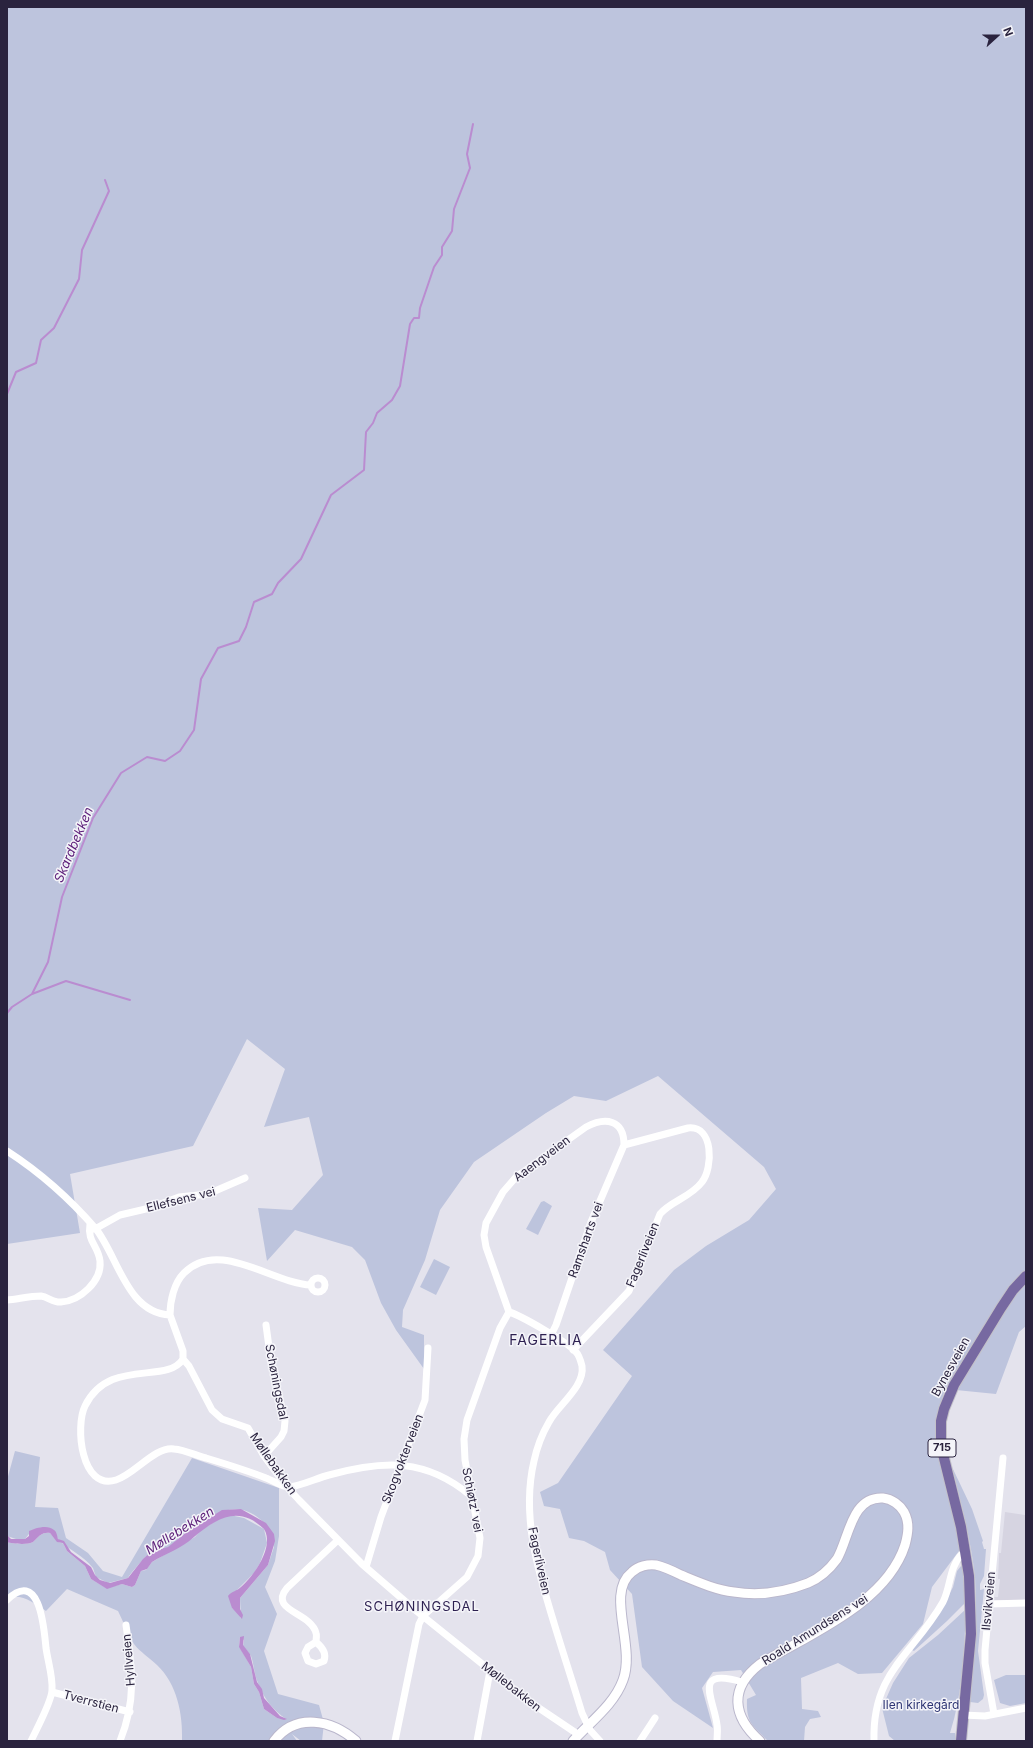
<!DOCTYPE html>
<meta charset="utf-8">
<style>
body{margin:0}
#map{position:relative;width:1033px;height:1748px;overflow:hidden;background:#e4e3ed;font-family:Inter,sans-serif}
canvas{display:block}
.frame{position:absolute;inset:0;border:8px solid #2a233e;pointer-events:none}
.north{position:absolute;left:977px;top:16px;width:40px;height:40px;-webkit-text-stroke:3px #f4f4f9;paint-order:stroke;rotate:69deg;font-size:11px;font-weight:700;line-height:16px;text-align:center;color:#2a233e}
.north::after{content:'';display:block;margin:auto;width:14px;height:18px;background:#2a233e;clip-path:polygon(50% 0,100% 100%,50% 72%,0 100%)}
</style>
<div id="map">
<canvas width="1033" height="1748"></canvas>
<div class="frame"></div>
<div class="north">N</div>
</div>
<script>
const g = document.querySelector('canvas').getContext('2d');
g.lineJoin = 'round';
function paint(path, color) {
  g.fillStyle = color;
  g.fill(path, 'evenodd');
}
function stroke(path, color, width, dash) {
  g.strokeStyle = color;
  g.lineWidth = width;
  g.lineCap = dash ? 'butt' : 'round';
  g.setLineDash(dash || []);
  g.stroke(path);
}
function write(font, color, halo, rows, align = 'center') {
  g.font = font + ' Inter,sans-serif';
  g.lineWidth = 3;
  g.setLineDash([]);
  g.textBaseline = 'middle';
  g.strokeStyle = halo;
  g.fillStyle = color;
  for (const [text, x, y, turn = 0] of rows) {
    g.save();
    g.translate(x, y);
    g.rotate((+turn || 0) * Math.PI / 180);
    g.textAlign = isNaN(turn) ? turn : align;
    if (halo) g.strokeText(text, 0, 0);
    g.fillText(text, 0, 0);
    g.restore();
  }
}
paint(new Path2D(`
 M1005,1512L1025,1515L1026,1513V1600H994L993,1597H998L1000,1579H998L999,1558V1553H1001Z`), '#d6d4e1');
paint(new Path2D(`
 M7,7H1026V1271L997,1308L945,1389L938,1414L950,1497L960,1545L959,1551L932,1587L923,1624L882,1673L858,1674L838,1663L801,1678L802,1709L818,1711L821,1717L810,1719L805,1727L804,1741H768C752,1725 746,1723 747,1699L756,1695L741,1670L713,1672L702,1688L713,1728L673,1701L642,1667L632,1594L610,1570L605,1552L584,1541L569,1538L560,1509L544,1506L540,1492L558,1483L632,1376L603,1350L674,1270L706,1246L749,1220L776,1189L764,1167L658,1076L606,1101L574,1096L546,1113L474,1162L440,1210L425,1260L403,1310L402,1327L424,1335V1369L396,1330L381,1303L365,1260L352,1247L295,1230L267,1261L258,1208L292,1210L323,1175L309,1117L264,1127L285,1069L247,1039L193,1146L70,1174L80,1233L7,1244Z
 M544,1201L552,1206L538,1235L526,1229L541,1202Z
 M434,1259L450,1267L436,1295L420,1287Z
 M1026,1282V1326L1019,1332L996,1394L956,1390L1017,1292Z
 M15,1451L40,1457L35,1507L58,1508L66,1538L88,1553L103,1571L122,1577L192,1458L279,1488V1536L275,1561L265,1587L277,1614L264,1651L278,1694L319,1705L324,1723L322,1741H301L292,1734L297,1741H182C183,1714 177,1684 157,1665C150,1658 140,1652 134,1644C128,1634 123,1621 118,1611L67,1589L46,1611C34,1603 22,1593 7,1598V1542C13,1544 29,1545 33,1542C39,1537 41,1532 50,1533L58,1542L63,1543L67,1551L85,1566L91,1579L106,1588L122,1584L132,1587L135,1585L141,1571L146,1570L152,1562L195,1537L201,1530L219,1519L230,1515L244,1518L264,1529L267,1543L260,1563L254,1573L237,1590L232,1608L240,1615L241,1619L240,1598L268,1565L274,1547C271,1540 268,1525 261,1520C235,1497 211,1516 188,1531C181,1535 176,1542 169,1547C164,1550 158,1549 152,1552C148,1553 129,1575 128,1578L108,1583L96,1577C95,1574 94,1571 93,1568C84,1556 69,1550 59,1540C55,1535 55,1532 50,1528L32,1530L25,1539H16L7,1536V1480ZM240,1637L244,1640L243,1646C245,1649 249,1652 251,1656C254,1664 254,1674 258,1683C264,1699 273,1710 286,1719L277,1718L264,1709L259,1692L254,1684L251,1667L239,1646Z
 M952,1467L972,1509L983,1541L982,1542L984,1549H986L984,1576L980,1584V1590L984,1589L978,1651L984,1695L983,1699L978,1703L970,1702C973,1661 978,1619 975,1577C971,1540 961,1503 952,1467Z
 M961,1566L964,1568L966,1602L947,1621L914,1651L912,1650L942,1609L953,1587L957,1571Z
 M966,1609C964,1651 963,1693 950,1733H955L956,1741H895L889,1736L882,1708L893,1683L909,1658L938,1635Z
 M1006,1675H1026V1703L1010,1706L1000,1703L994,1680Z`), '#bdc4dd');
paint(new Path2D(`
 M241,1509L266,1523L274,1534L275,1541L268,1565L240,1598V1609L243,1615L242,1619L232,1608L228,1596C232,1591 237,1591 241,1587C254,1576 275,1546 264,1529C238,1504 216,1519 194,1537C182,1548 165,1554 152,1562L147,1569L141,1571L135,1585L132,1587L122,1584L107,1589L91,1579L85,1566L67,1551L63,1543L57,1542L50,1533C41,1532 39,1537 33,1542C29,1545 12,1544 7,1542V1535L11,1539H25L29,1536V1531C35,1528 48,1524 54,1530C57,1532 57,1536 58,1539L64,1541L71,1552L91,1567L95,1575L100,1580L110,1583L128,1578L143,1559L152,1551L168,1547L188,1531L222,1510Z
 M244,1636L243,1645L250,1654L257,1682L262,1689L264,1698L280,1716L287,1719L284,1720L277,1718L264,1709L259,1692L254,1684L251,1667L239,1647L240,1637Z`), '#ba8cd0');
stroke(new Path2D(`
 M7,394L16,372L36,363L41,340L54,328L79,279L82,250L109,191L105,180
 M32,994L66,981L130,1000
 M7,1013L12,1007L32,994L48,962L62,897L93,818L121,773L147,757L165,761L180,751L194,730L201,679L218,648L239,641L246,627L254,602L272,594L278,583L301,559L331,495L364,470L366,432L373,423L377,413L392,400L400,386L410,324L414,318H419L420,308L434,267L442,255V247L452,231L454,209L470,168L467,154L473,124`), '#ba8cd0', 2);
const secondary = new Path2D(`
 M274,1741C296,1712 332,1720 356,1741
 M573,1741C590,1722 614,1705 623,1680C636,1646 605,1593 632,1572C638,1566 648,1564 656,1565C665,1567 673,1571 681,1575C698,1582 716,1590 734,1592C759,1596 785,1592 808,1583C820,1578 829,1570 837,1559C849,1539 851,1496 883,1498C892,1499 900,1505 904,1512C910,1523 908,1534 905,1545C886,1604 809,1634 760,1664C729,1688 732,1716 760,1741`);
const primary = new Path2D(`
 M961,1741L971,1634L969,1576L961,1527L941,1446V1421L944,1409L954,1385L1001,1308L1013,1290L1026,1276`);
stroke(secondary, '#bab7cc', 11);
stroke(primary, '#c3c1c9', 12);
stroke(new Path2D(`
 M7,1151C41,1173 70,1199 96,1229C118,1257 127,1313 170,1315L183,1351V1359L189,1366L212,1410L222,1419L248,1428L264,1456L287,1487L299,1500L362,1564L414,1609L527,1700L579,1735
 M95,1229L120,1215L150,1208L179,1197L208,1194L245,1178
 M311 1285a7 7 0 1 1 14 0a7 7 0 1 1-14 0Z
 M7,1300C18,1299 30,1296 41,1296C48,1297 54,1303 61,1302C80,1301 102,1281 100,1261C98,1245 87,1242 90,1224
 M170,1315C170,1301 174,1283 184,1273C219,1238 271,1283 311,1285
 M551,1335L556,1325L591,1222L624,1145C624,1119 605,1117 586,1127L516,1177L503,1192L486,1223L484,1235L486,1247L509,1312C520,1315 569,1343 576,1352C579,1355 581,1362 582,1366C585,1387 558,1405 549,1422C542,1434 537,1447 534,1461C521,1516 538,1571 554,1623C563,1653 573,1683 582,1713L590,1730L600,1741
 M573,1350L629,1291L660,1214C671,1201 691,1197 702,1182C713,1168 714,1125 688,1128L624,1145
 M183,1359C167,1385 109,1357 85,1406C75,1426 81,1491 116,1480C134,1475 155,1446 174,1449C185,1450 195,1455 206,1458C226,1464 246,1470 266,1478C272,1480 282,1487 288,1487C299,1487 317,1478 329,1475C384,1460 426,1458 471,1496
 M264,1456L281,1437L284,1431L285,1421L271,1362L266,1325
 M366,1567L381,1517L425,1400L428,1348
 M7,1600C40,1568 44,1628 46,1648C48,1662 53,1677 52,1690C52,1701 36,1730 31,1741
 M989,1604L1026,1603
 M316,1642L308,1647L305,1653L308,1661L316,1664L324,1661C327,1653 322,1647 316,1642C316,1639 317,1635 316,1633C311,1612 268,1611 287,1588L338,1540
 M52,1692L130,1712
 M994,1714L985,1663V1650L1003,1458
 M963,1715L985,1716L1026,1708
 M120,1741C137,1699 132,1668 126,1625
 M395,1741L419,1624L423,1616L467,1577L478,1556L480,1538L465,1460L464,1439L467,1420L500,1328L509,1312
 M477,1741L490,1671
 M640,1741L655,1718
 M717,1741C717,1736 718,1730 717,1725C714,1699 691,1667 742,1682
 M874,1741C872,1671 913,1655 943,1602C951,1586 949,1567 962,1554H966`), '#fff', 7);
stroke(secondary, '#fff', 9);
stroke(primary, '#7769a1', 10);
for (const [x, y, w] of [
 [942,1448,28]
]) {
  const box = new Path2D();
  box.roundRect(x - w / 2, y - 9, w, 18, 3);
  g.fillStyle = '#f4f4f9';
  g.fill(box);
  stroke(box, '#2a233e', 1);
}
write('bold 11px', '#2a233e', null, [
 ["715",942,1448]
]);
write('12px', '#2a233e', '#f4f4f9', [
 ["Aaengveien",542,1159,-37],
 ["Ellefsens vei",181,1200,-14],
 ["Ramsharts vei",586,1240,-70],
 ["Fagerliveien",643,1255,-68],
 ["Bynesveien",951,1367,-61],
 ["Schøningsdal",276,1382,79],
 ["Skogvokterveien",403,1459,-69],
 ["Møllebakken",273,1464,55],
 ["Schiøtz' vei",472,1500,79],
 ["Fagerliveien",539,1561,78],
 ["Ilsvikveien",989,1601,-85],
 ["Roald Amundsens vei",815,1630,-32],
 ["Hyllveien",129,1660,-95],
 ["Møllebakken",511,1687,38],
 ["Tverrstien",91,1702,15]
]);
write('12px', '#2e3574', '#f4f4f9', [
 ["Ilen kirkegård",921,1705]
]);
write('italic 13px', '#5c1e79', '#f4f4f9', [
 ["Skardbekken",74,845,-67],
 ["Møllebekken",180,1531,-32]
]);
g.letterSpacing = '1px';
write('13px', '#2c1f50', '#f4f4f9', [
 ["SCHØNINGSDAL",422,1607]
]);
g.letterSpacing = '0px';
g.letterSpacing = '1px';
write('14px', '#2c1f50', '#f4f4f9', [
 ["FAGERLIA",546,1341]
]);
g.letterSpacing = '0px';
</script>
